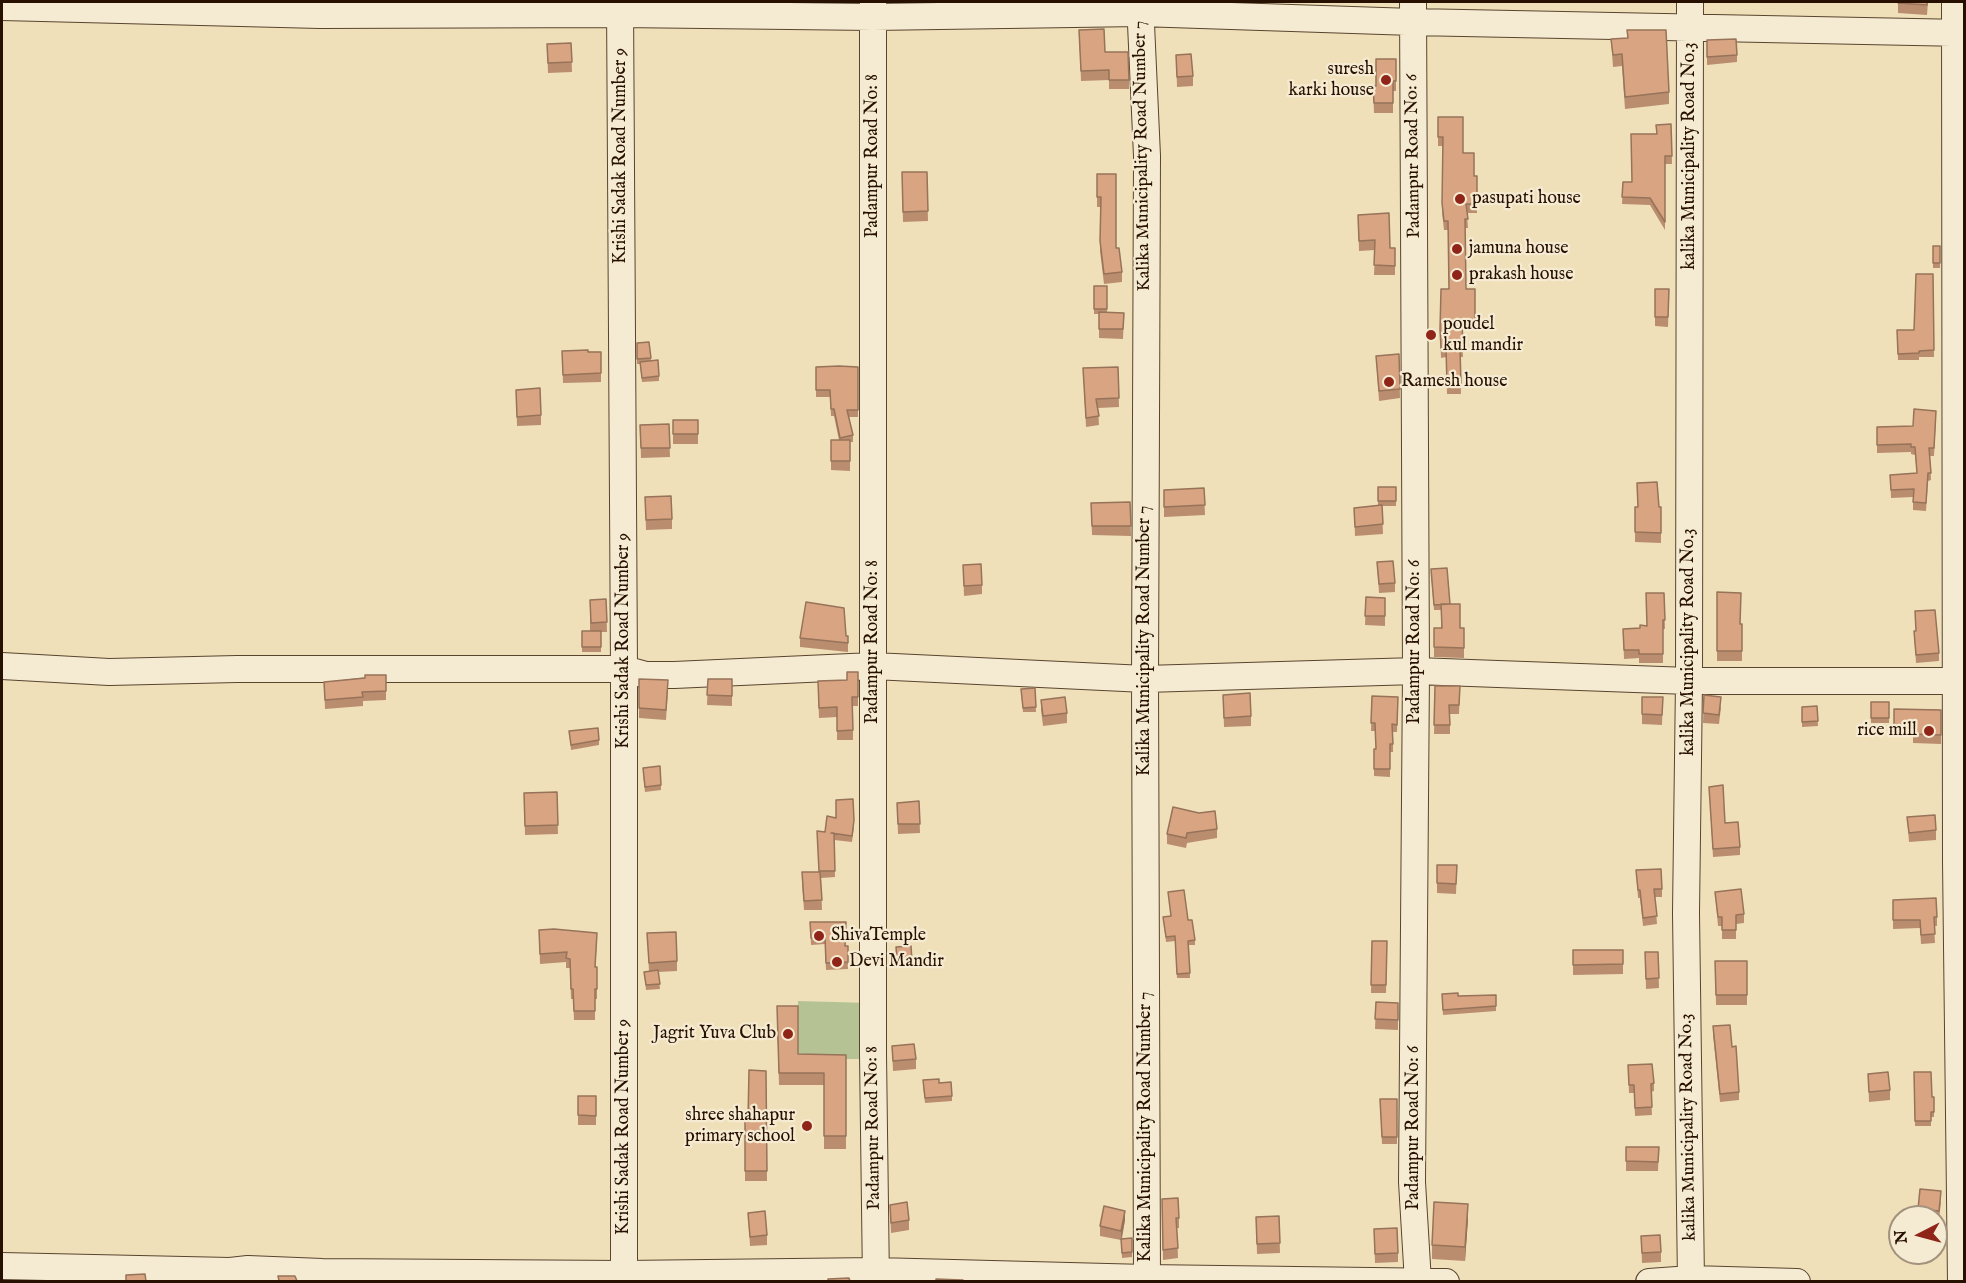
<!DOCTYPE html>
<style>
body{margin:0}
#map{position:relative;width:1966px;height:1283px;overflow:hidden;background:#f0e0ba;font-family:"IM FELL English",serif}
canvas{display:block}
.frame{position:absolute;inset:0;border:3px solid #271000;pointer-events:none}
.north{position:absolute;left:1888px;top:1205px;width:60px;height:60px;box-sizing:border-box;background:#f5ebd2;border:2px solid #a3937e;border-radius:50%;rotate:264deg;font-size:16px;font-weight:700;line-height:24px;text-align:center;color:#271000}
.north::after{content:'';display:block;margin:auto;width:21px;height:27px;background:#8f2418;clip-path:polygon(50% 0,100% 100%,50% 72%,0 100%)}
</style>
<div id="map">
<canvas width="1966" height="1283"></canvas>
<div class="frame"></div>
<div class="north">N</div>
</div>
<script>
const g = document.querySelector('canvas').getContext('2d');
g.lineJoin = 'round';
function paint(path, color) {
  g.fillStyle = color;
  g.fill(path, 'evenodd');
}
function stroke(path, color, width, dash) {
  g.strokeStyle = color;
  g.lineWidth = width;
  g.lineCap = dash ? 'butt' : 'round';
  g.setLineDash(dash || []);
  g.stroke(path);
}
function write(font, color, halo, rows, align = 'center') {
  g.font = font + ' "IM FELL English",serif';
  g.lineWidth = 4.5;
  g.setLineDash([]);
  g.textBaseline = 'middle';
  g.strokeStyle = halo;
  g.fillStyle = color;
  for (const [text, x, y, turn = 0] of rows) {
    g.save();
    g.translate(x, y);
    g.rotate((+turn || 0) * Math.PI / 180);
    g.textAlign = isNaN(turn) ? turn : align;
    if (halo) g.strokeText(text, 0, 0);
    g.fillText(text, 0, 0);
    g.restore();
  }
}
paint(new Path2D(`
 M798,1001L871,1003V1059H798Z`), '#b5c394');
const minor = new Path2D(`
 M620,2L624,669V1282
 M873,2V1055L876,1282
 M1140,2L1147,156L1145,679L1147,1282
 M1413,2L1416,671L1412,1182L1418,1282
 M1690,2L1689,681L1686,913L1691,1282
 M1955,2L1956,861L1961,1282
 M2,7L320,15L620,14L873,17L1140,13L1413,22L1964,33
 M2,666L109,672L237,669H624L646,675H674L873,666L1145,679L1416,671L1689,681H1964
 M2,1266L230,1271L248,1269L322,1272L624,1274L876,1271L1146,1278L1446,1282
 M1649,1282L1691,1279L1797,1282`);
stroke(minor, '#59442e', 28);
stroke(minor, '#f5ebd2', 26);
paint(new Path2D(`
 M1898,2H1928L1927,15L1898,13Z
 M1079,30L1105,52L1129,80V89H1109V80L1081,81Z
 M1627,30L1669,92V104L1625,109L1622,66L1613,67L1611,39L1627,38Z
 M1707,40L1737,55V62L1707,65Z
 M571,43L572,72L548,73L547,44Z
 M1176,55L1193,76V86L1177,87Z
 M1396,59V91H1393V113H1374L1373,86H1376Z
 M1438,117L1463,153L1474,176H1477V213H1467L1468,228H1465L1466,289H1475V329H1462L1463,357H1460L1461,394H1447L1446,357L1441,358L1440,329L1449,289L1448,230H1444L1442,212L1443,146H1438Z
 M1671,124L1672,164H1665V230L1650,205L1622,204L1623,182H1632L1656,134Z
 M902,172H927L928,221L903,222Z
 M1097,174L1122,272V282L1104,284L1100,251L1101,207H1097Z
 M1358,215L1390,248H1395V275H1374L1375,250L1359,251Z
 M1933,246H1940V268H1933Z
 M1933,274L1934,357H1919V360H1898L1897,330H1914Z
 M1094,286H1107V312L1124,313L1123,339L1099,338V314H1094Z
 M1655,289H1669L1668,327L1655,326Z
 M637,343L651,358V361L659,376V381L642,382L640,364H637Z
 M562,351L601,352V382L563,383Z
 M1399,354L1400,398L1379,401L1376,356Z
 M816,367H858V417H849L853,435V442H850V471L831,470V440H839L834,416H831L830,397H816Z
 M1118,367L1119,407L1098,408L1099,425L1086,427L1083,368Z
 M516,390L541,415V425L517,426Z
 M1936,419L1934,456H1930L1931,480L1928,481L1926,511L1913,510V497L1891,498L1890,475L1917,473L1915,455L1911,454V452L1877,453V427L1913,426Z
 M673,420H698V444H673Z
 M669,424L670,457L641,458L640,425Z
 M1637,483L1659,507H1661V543L1635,542V507H1638Z
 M1378,487H1396V506H1382L1383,534L1355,536L1354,508L1378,505Z
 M1204,488L1205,515L1164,517V490Z
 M645,497L672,519V529L646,530Z
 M1130,502L1131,536L1092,535L1091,503Z
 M1377,562L1395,583V592L1379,593Z
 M963,565L982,585V594L964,596Z
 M1431,574L1450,604L1460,628H1464V658L1434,657V628H1441V610H1434Z
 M1717,592L1740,624H1742V661H1717Z
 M1664,593L1665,629H1663V663H1639V658L1624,659L1623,629L1640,628L1646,626Z
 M1366,597L1385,598V626L1365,625Z
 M606,599L607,632H601V652H582V631H590V600Z
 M1914,631L1939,653V661L1916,663Z
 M848,636V652L800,647V638Z
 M858,672V706H853V740H837V717L819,718L818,691L847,680Z
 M386,675V700L363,701V706L325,709L324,682Z
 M639,679L668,690L666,720L639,718Z
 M708,679H732V706L707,705Z
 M1435,686H1460L1459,714H1450V734H1434Z
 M1035,688L1036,712H1023L1021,689Z
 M1223,695L1251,716V726L1224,727Z
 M1704,695L1721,707L1719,724L1703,723Z
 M1372,696L1398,697L1397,732H1393V752H1390V777L1374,776V749H1376L1375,731H1371Z
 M1642,697H1663L1662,725L1642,724Z
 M1041,700L1067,713V723L1043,726L1041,710Z
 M1871,702H1889V723H1871Z
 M1817,706L1818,726L1802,727V707Z
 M1894,709L1941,710V744L1913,743V734H1894Z
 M569,731L599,740V745L571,750Z
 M643,773L661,785V790L645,792Z
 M1709,787L1725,823L1740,847V855L1713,857Z
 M557,792L558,834L525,835L524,793Z
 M919,801L920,833L898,834L897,803Z
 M1907,817L1936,830V840L1909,842Z
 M854,827L852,842L834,840L835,877L821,878L822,910H804L802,882L819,872L825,832Z
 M1217,829V838L1187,843L1186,848L1167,844V834Z
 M1437,865H1457L1456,894L1437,893Z
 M1636,870L1662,889V897H1655L1657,924L1643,926L1640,898H1638Z
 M1168,892L1188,920L1195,940V945H1189L1190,978H1177L1175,941L1166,942L1163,917L1171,916Z
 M1715,892L1744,914V923L1736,924V939H1722V926H1718Z
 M1893,900L1937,917V926H1934L1935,943L1921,944L1920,928L1893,929Z
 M810,922L846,946H848V969L826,970L825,944L811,945Z
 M539,930L597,942L595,967H597V999H595V1020H574L573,999H571L570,968H566V962L540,964Z
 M647,933L677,961V971L658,972L660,989L646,990L644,972L649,971Z
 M1372,941H1387L1386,993H1371Z
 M911,946L912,966H897L896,947Z
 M1573,950H1623V974L1573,975Z
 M1645,952H1658L1659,988L1646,989Z
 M1715,961H1747V1005H1716Z
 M1496,995V1011L1443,1015L1442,999L1458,996Z
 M1376,1002L1398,1003V1030L1375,1029Z
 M777,1018L798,1054L846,1055V1149H824V1085H779Z
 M1713,1026L1732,1047L1739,1092V1100L1720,1102L1713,1035Z
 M892,1046L916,1059V1069L893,1071Z
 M1628,1065L1654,1083V1091L1651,1092L1652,1115L1635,1116L1634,1093H1629Z
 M766,1071L767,1181H745V1118H748Z
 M1914,1072L1932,1097H1934V1117H1931V1126H1915Z
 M1868,1074L1890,1090V1100L1869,1102Z
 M939,1083L952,1096V1101L925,1103L923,1085Z
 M578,1096H596V1125H578Z
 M1380,1099H1397V1144H1382Z
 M1626,1147H1659L1658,1171H1626Z
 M1162,1199L1179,1218V1228H1177L1178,1258L1163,1260Z
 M1941,1201L1939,1221H1936V1217H1918V1209Z
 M890,1205L909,1220V1230L891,1233Z
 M748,1213L767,1235V1245L750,1246Z
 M1279,1216L1280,1253L1257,1254L1256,1217Z
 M1468,1219L1465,1261L1432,1259V1245Z
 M1125,1220L1122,1239L1132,1238V1257L1122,1258L1121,1240L1100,1236V1226Z
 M1374,1229L1398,1253V1262L1375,1263Z
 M1641,1236L1661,1252V1262L1642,1263Z`), '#ba8d6f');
paint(new Path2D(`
 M1468,1204V1219L1465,1261V1247Z
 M1125,1211V1220L1121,1240V1231Z`), '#97735a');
const building = new Path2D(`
 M1898,2H1927V5L1898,3Z
 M1104,29L1105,52H1128L1129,80H1109V70L1081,71L1079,30Z
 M1627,30H1666L1669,92L1625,97L1622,54L1613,55L1611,39L1628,38Z
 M1736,39L1737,55L1707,57V40Z
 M571,43L572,62L548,63L547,44Z
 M1191,54L1193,76L1177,77L1176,55Z
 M1376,59H1396V81H1393V103H1374L1373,86H1376Z
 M1438,117H1463V153H1474V176H1477V204H1466L1468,219H1465L1466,289H1475V320H1462L1463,348H1460L1461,385H1447L1446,348H1441L1440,329L1441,289H1449L1448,221H1444L1442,203L1443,137H1438Z
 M1671,124L1672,156H1665V222L1650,198L1622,197L1623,182H1632L1631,134H1657L1656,125Z
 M902,172H927L928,211L903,212Z
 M1097,174H1116V248H1119L1122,272L1104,274L1100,241L1101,197H1097Z
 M1389,213L1390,248H1395V266L1374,265L1375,240L1359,241L1358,215Z
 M1933,246H1940V263H1933Z
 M1916,274H1933L1934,350L1919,351V353L1898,354L1897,330H1914Z
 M1094,286H1107V309H1094Z
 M1655,289H1669L1668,317H1655Z
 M1099,312L1124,313L1123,329H1099Z
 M649,342L651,358L637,359V343Z
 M588,350V352H601V373L563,375L562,351Z
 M1399,354L1400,389L1379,391L1376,356Z
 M658,360L659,376L642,378L640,362Z
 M839,366L858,367V410H847L853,435L840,438L834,409H831L830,390H816V367Z
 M1118,367L1119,398L1096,399L1099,416L1086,418L1083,368Z
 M540,388L541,415L517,417L516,390Z
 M1914,409L1936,411L1934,448H1929L1931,473H1928L1926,503L1913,502L1914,489L1891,490L1890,475L1917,473L1915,447H1911V444L1877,445V427L1913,426Z
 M673,420H698V434H673Z
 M669,424L670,448H641L640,425Z
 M831,440H850V461H831Z
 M1657,482L1659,507H1661V533L1635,532V507H1638L1637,483Z
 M1378,487H1396V501H1378Z
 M1204,488L1205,505L1164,507V490Z
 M671,496L672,519L646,520L645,497Z
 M1130,502L1131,526H1092L1091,503Z
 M1382,505L1383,524L1355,527L1354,508Z
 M1393,561L1395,583L1379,584L1377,562Z
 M981,564L982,585L964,586L963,565Z
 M1447,568L1450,604L1434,605L1431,569Z
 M1717,592L1741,593L1740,624H1742V651H1717Z
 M1646,593H1664L1665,620H1663V654H1639V650H1624L1623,629L1640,628V625L1647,626Z
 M1366,597L1385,598V616H1365Z
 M606,599L607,622L591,623L590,600Z
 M806,602L844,608L846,636H848V643L800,638Z
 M1441,604H1460V628H1464V648L1434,647V628H1442Z
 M1935,610L1939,653L1916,655L1914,631H1916L1915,611Z
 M582,631H601V647H582Z
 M847,672H858V697H852L853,730L837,731V707L819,708L818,681L847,680Z
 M365,675H386V691L362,692L363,697L325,700L324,682L365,678Z
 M639,679L668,680L666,710L639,708Z
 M708,679H732V696L707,695Z
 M1435,686H1460L1459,705H1449L1450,725H1434Z
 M1035,688L1036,707L1023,708L1021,689Z
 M1250,693L1251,716L1224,718L1223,695Z
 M1704,695L1721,697L1719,715L1703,713Z
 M1372,696L1398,697L1397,725L1392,724L1393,744H1390V769H1374V749H1376L1375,723H1371Z
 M1065,697L1067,713L1043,716L1041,700Z
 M1642,697H1663L1662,715L1642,714Z
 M1871,702H1889V718H1871Z
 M1817,706L1818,721L1802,722V707Z
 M1894,709L1941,710V735L1913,734V725H1894Z
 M598,728L599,740L571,745L569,731Z
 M660,766L661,785L645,787L643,768Z
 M1723,785L1725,823L1738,822L1740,847L1713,849L1709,787Z
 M557,792L558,825L525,826L524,793Z
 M853,799L854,820L852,836L831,833H834L835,871H819L817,831L825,832L827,816L836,818V800Z
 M919,801L920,824H898L897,803Z
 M1173,807L1199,813L1215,811L1217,829L1187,833L1186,838L1167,834Z
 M1935,815L1936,830L1909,833L1907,817Z
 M1437,865H1457L1456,884L1437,883Z
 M1661,869L1662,889H1654L1657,916L1643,918L1640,890H1638L1636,870Z
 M802,872H820L822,900L804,901Z
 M1741,889L1744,914L1736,915V930H1722V917H1718L1715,892Z
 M1184,890L1188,920H1192L1195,940L1188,941L1190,973L1177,974L1175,936L1166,937L1163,917L1171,916L1168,892Z
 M1936,898L1937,917H1934L1935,934L1921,935L1920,920H1893V900Z
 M810,922H846L845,946H848V962L826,963L825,938H811Z
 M554,929L597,933L595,967H597V989H595V1011H574L573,989H571L570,959L566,958L567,952L540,954L539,930Z
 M676,932L677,961L649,963L647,933Z
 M1372,941H1387L1386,985H1371Z
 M911,946L912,961H897L896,947Z
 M1573,950H1623V964L1573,965Z
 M1645,952H1658L1659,978L1646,979Z
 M1715,961H1747V995H1716Z
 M658,970L660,984L646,985L644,972Z
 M1458,993V996L1496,995V1006L1443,1010L1442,994Z
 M1376,1002L1398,1003V1020L1375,1019Z
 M777,1006H798V1054L846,1055V1136H824V1073H779Z
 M1730,1025L1732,1047L1736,1046L1739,1092L1720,1094L1713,1026Z
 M914,1044L916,1059L893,1061L892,1046Z
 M1652,1064L1654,1083L1651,1084L1652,1107L1635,1108L1634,1085H1629L1628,1065Z
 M749,1070L766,1071L767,1171H745V1118H748Z
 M1888,1072L1890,1090L1869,1092L1868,1074Z
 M1914,1072H1931L1932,1097H1934V1112H1931V1121H1915Z
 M939,1079V1083L951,1082L952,1096L925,1098L923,1080Z
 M578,1096H596V1116L578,1115Z
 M1380,1099H1397V1137H1382Z
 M1626,1147H1659L1658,1162L1626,1161Z
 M1920,1189L1941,1191L1939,1211L1918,1209Z
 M1178,1198L1179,1218H1176L1178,1248L1163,1250L1162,1199Z
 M907,1202L909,1220L891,1223L890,1205Z
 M1434,1202L1468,1204L1465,1247L1432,1245Z
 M1104,1206L1125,1211L1121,1231L1100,1226Z
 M765,1211L767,1235L750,1237L748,1213Z
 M1279,1216L1280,1243L1257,1244L1256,1217Z
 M1397,1228L1398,1253L1375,1254L1374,1229Z
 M1660,1235L1661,1252L1642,1253L1641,1236Z
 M1132,1238V1252L1122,1253L1121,1239Z
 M145,1274L146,1281H126V1275Z
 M278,1276H295L297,1281H279Z
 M849,1278L850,1281H828V1279Z
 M936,1279L963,1280V1281H936Z`);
paint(building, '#d8a481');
stroke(building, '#97735a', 1.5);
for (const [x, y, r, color] of [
 [1386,80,6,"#8f2418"],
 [1460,199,6,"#8f2418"],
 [1457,249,6,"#8f2418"],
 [1457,275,6,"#8f2418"],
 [1431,335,6,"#8f2418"],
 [1389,382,6,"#8f2418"],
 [1929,731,6,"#8f2418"],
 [819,936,6,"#8f2418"],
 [837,962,6,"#8f2418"],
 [788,1034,6,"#8f2418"],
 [807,1126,6,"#8f2418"]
]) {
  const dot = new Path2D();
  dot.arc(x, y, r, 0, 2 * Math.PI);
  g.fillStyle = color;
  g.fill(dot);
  stroke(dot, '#f5ebd2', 2);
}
write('18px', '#271000', '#f5ebd2', [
 ["suresh",1374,70,"right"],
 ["karki house",1374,91,"right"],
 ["pasupati house",1472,199],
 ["jamuna house",1469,249],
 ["prakash house",1469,275],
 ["poudel",1443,325],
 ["kul mandir",1443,346],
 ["Ramesh house",1401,382],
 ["rice mill",1917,731,"right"],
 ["ShivaTemple",831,936],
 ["Devi Mandir",849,962],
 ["Jagrit Yuva Club",776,1034,"right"],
 ["shree shahapur",795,1116,"right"],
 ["primary school",795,1137,"right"]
], 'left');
write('18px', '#271000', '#f5ebd2', [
 ["Krishi Sadak Road Number 9",621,156,-90],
 ["Padampur Road No: 8",873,156,-90],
 ["Kalika Municipality Road Number 7",1143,156,-91],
 ["Padampur Road No: 6",1414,156,-91],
 ["kalika Municipality Road No.3",1690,156,-90],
 ["Krishi Sadak Road Number 9",624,641,-90],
 ["Kalika Municipality Road Number 7",1145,641,-90],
 ["Padampur Road No: 8",873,642,-90],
 ["Padampur Road No: 6",1415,642,-90],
 ["kalika Municipality Road No.3",1689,642,-90],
 ["Krishi Sadak Road Number 9",624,1127,-90],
 ["Kalika Municipality Road Number 7",1146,1127,-90],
 ["kalika Municipality Road No.3",1689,1127,-91],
 ["Padampur Road No: 8",874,1128,-91],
 ["Padampur Road No: 6",1414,1128,-90]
]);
</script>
